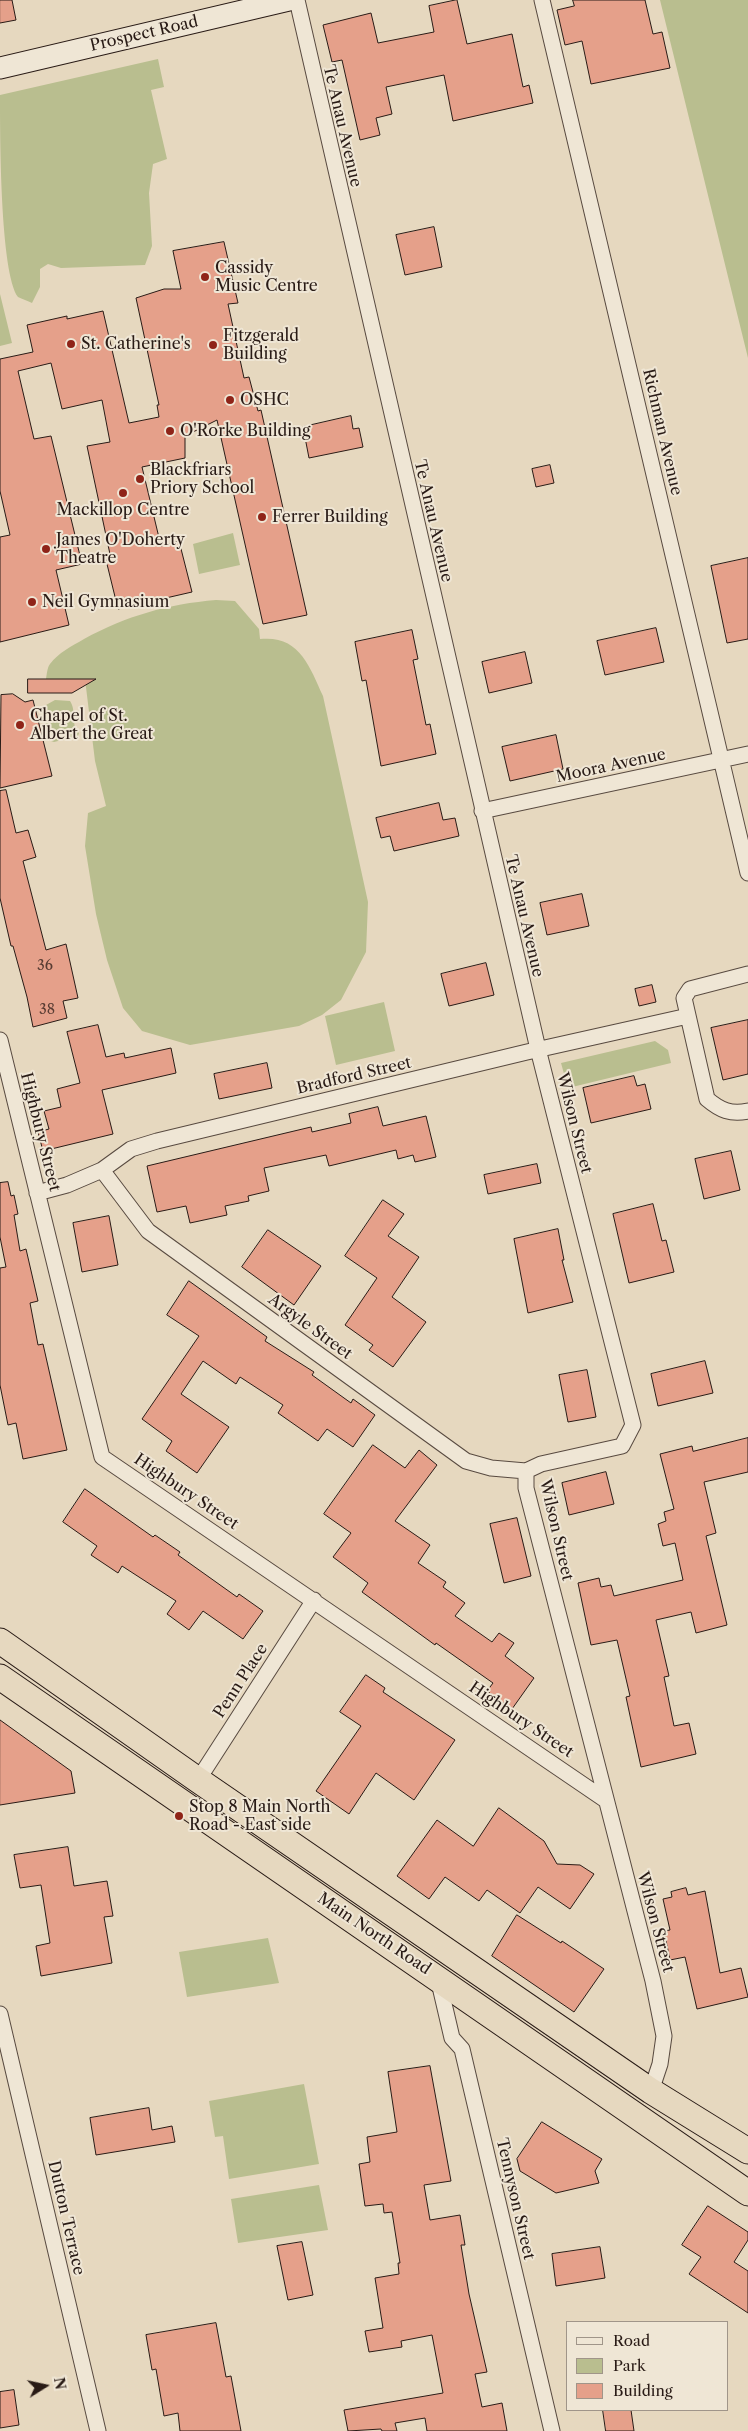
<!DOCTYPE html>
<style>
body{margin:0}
#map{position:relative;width:748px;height:2431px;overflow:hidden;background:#e6d8bf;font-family:"Libre Caslon Text",serif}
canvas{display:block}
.legend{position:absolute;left:566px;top:2321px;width:162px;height:90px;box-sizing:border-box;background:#efe6d5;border:1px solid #a09589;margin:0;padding:6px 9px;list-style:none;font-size:15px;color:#291b16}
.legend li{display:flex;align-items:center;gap:10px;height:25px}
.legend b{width:25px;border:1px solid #a09589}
.north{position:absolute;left:20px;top:2361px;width:50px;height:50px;-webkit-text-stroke:4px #efe6d5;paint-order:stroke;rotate:80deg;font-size:14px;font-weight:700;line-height:20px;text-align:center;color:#291b16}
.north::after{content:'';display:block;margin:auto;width:18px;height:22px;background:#291b16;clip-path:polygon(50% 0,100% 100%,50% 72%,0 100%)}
</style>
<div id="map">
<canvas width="748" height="2431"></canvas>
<ul class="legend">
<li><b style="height:6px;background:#efe6d5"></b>Road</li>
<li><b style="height:14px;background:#b9be8f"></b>Park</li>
<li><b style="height:14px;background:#e5a08a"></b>Building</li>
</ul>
<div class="north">N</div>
</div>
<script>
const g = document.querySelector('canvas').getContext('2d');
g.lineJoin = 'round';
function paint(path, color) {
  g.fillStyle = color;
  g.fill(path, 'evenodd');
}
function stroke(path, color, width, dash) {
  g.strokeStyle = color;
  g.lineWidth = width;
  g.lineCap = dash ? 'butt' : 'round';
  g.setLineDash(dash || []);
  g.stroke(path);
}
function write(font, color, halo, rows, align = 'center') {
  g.font = font + ' "Libre Caslon Text",serif';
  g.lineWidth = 4;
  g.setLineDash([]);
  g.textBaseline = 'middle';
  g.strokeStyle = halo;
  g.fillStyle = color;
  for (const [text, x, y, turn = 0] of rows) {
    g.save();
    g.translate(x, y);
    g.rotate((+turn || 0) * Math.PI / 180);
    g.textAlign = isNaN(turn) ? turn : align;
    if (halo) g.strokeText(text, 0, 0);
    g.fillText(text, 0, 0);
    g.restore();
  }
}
paint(new Path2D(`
 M660,0H748V358Z
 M158,59L164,87L151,90L167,159L153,164L149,193L152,246L145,265L61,268L48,264L40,269V287L32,303C28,301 22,299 18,297C0,273 0,133 0,95Z
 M0,294L12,343L0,346Z
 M233,533L240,565L199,574L193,544Z
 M216,600L235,601L259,629L260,639C299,635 309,665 323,696L368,902L366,952L341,1000L322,1015L299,1026L190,1045L142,1031L123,1008L107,960L96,914L85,846L88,813L106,806L95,761L85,679H46C47,674 47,668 50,664C58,653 72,646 84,639C126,616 168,604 216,600Z
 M55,700L70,701C77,711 70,724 79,733L78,736L54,742L48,740L43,718L46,705Z
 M384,1002L395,1051L336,1065L325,1016Z
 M655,1041L668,1050L671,1063L568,1088L561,1063Z
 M268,1938L279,1983L187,1997L179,1952Z
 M304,2084L319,2164L229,2179L223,2136L215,2137L209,2101Z
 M319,2185L328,2230L238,2243L231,2199Z`), '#b9be8f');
const building = new Path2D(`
 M0,0H12L16,20L0,23Z
 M457,0L467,44L512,34L523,87L529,85L533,103L453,121L444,75L386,87L392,114L376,118L380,135L360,140L342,60L332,62L323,25L371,13L378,43L434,32L429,6Z
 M573,0H645L653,34L662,32L670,68L591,84L582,41L565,45L557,10L574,6Z
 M434,227L442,267L405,275L396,235Z
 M224,242L238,303L228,304L244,378L249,377L258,411L261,410L307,615L263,624L217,420L185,436V458L142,467L161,546L179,541L192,592L118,609L106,560L111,559L87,446L110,442L102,400L62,409L51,363L18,371L34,439L51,436L82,564L56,570L69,625L0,642V537L10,535L0,491V359L33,352L27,325L67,316V319L103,311L129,423L159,417L157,405H159L136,298L164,289H181L173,251Z
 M351,416L353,429L359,428L363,447L309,458L303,427Z
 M550,465L554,483L536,487L532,469Z
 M748,558V639L727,643L711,566Z
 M656,628L664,662L605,675L597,641Z
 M412,630L418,659L413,660L426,725L430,724L436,754L381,766L366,680L362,681L355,642Z
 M525,652L532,683L489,693L482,662Z
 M28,679H96L72,693H28Z
 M13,694L25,702L33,700L52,776L0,788L1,695Z
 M556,735L563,769L510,781L502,747Z
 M6,790L16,833L28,830L36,857L23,861L46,950L66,944L78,998L63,1001L67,1018L33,1027L27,997L13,946H11L0,898V791Z
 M439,803L443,820L455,818L459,836L394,851L390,836L381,838L376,818Z
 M582,894L589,926L547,935L540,903Z
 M486,963L494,995L449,1006L441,974Z
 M652,985L656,1002L639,1006L635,989Z
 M748,1020V1074L723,1080L711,1028Z
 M98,1025L106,1057L124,1053L125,1058L171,1048L176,1073L102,1090L113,1134L43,1151L38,1132L49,1129L44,1111L61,1107L57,1089L80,1083L67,1032Z
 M267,1063L272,1088L219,1099L214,1074Z
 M634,1076L637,1086L645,1084L651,1109L591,1123L583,1088Z
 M378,1107L383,1126L426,1116L436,1157L415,1162L413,1155L398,1159L396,1150L329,1166L326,1155L264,1168L269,1191L248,1196L249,1201L225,1206L227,1215L190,1223L186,1206L157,1212L147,1166L311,1127L312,1132L351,1123L349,1114Z
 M731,1151L740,1190L704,1199L695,1159Z
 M537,1164L541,1183L488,1194L484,1175Z
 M8,1182L11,1196L14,1195L18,1214L14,1215L20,1251L26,1249L38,1301L30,1303L38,1345L43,1344L67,1450L23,1459L16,1423L8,1425L0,1385V1268L6,1267L0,1237V1183Z
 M383,1200L404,1214L388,1236L419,1257L392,1297L426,1322L393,1367L369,1350L373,1345L345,1325L377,1278L345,1256Z
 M653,1204L662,1241L666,1240L674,1272L629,1283L613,1214Z
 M109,1216L118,1265L82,1272L73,1223Z
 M558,1229L564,1260H562L573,1302L528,1313L514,1239Z
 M268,1230L321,1266L294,1305L242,1267Z
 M189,1281L267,1337L265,1341L314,1372L312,1375L351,1403L353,1399L375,1415L353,1447L327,1429L318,1441L278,1413L283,1405L240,1377L236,1384L203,1361L181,1394L229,1427L197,1473L166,1451L172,1441L142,1419L199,1336L167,1315Z
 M705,1361L713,1393L658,1406L651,1374Z
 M587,1370L596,1417L568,1422L559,1375Z
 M748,1438V1472L704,1482L716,1533L706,1536L727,1625L696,1633L691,1612L656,1620L669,1676L664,1677L674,1726L689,1723L696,1754L641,1767L626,1697L630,1696L617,1640L591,1645L578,1583L599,1578L601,1587L611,1585L614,1596L683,1580L675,1543L663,1546L658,1524L666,1521L664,1512L674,1509L660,1454L692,1446L693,1451Z
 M373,1445L405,1468L419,1450L437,1465L395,1521L430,1545L418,1563L446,1582L443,1587L465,1603L455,1616L492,1642L499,1633L514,1643L505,1656L534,1678L512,1709L487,1691L493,1683L436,1643L435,1645L362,1592L368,1583L333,1557L351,1533L324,1514Z
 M606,1472L614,1504L569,1515L562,1483Z
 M85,1489L153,1537L155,1535L180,1552L178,1555L237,1597L239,1594L263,1611L243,1639L203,1611L189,1630L167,1614L176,1601L122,1566L118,1573L91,1555L97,1546L63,1522Z
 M517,1518L531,1576L504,1583L490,1524Z
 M366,1675L385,1688L383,1692L455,1740L414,1800L376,1773L349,1814L316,1791L361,1726L340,1712Z
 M0,1720L71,1771L75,1793L0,1805Z
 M499,1808L544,1841L557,1864L580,1865L594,1874L570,1909L538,1887L520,1913L487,1890L479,1901L445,1877L429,1899L397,1876L437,1820L473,1846Z
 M68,1847L74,1886L107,1881L113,1916L104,1917L112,1963L41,1976L36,1946L50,1943L41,1885L20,1888L14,1855Z
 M686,1888L688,1895L705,1891L720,1973L741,1968L748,1997L697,2009L685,1957L670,1960L664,1931L670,1930L663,1899L672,1897L671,1892Z
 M517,1915L561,1943L562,1941L604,1969L574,2012L492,1956Z
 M430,2066L451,2181L424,2185L430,2220L460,2215L465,2245H461L469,2294L487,2372L475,2374L482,2407L502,2403L507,2431H427L425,2418L395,2423L397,2431H382L381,2429L348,2431L344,2410L443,2393L432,2335L401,2341L402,2347L369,2352L365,2331L383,2328L375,2278L399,2274L398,2263H400L392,2212L384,2213L383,2204L365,2206L359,2164L370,2162L367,2137L397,2132L388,2072Z
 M149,2108L152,2130L172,2126L175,2142L96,2155L90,2118Z
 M542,2122L602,2159L595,2171L599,2183L556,2193L520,2171L517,2159Z
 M708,2206L748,2232V2240L734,2262L748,2271V2313L689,2274L701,2257L682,2245Z
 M302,2242L313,2295L288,2300L277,2246Z
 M600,2247L605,2278L556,2286L552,2254Z
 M216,2323L226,2377L231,2376L241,2431H180L178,2413L164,2416L156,2369L152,2370L146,2335Z
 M14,2390L19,2425L0,2428V2392Z
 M603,2410H631L634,2431H606Z`);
paint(building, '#e5a08a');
stroke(building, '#291b16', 1);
const minor = new Path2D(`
 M297,0L538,1049L633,1425L622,1446L541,1464L526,1471V1488L653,1981L664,2036L660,2064L651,2091
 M542,0L748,873
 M482,811L748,754
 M748,974L690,989L684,998L707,1099C720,1110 731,1115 748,1111
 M0,1040L102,1457L604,1799
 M102,1170L148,1231L466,1461L491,1468L526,1471
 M37,1193L67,1185L102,1170L131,1149L157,1141L527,1052L688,1016
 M198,1780L314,1600
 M438,1978L452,2038L462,2049L552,2431
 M0,2014L98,2431`);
const secondary = new Path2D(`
 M0,68L289,0`);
const trunk = new Path2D(`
 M0,1641L198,1780L651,2091L748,2151
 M0,1677L748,2193`);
stroke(minor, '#584a40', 17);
stroke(secondary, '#291b16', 23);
stroke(trunk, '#291b16', 27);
stroke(minor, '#efe6d5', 15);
stroke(secondary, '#efe6d5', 21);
stroke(trunk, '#e6d8bf', 25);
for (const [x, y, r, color] of [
 [205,277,5,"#8f2418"],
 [71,344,5,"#8f2418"],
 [213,345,5,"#8f2418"],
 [230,400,5,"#8f2418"],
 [170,431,5,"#8f2418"],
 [140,479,5,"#8f2418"],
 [123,493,5,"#8f2418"],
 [262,517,5,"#8f2418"],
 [46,549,5,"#8f2418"],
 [32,602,5,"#8f2418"],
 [20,725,5,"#8f2418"],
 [179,1816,5,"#8f2418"]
]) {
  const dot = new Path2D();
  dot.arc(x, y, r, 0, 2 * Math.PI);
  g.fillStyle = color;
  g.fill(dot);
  stroke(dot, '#efe6d5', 2);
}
write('14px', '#583c33', null, [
 ["36",45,966],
 ["38",47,1010]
]);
write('16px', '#291b16', '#efe6d5', [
 ["Prospect Road",144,34,-13],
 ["Te Anau Avenue",342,126,77],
 ["Richman Avenue",662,432,77],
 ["Te Anau Avenue",433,521,77],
 ["Moora Avenue",611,766,-12],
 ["Te Anau Avenue",524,916,77],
 ["Bradford Street",354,1076,-13],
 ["Wilson Street",574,1123,76],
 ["Highbury Street",40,1132,76],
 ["Argyle Street",310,1327,36],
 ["Highbury Street",186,1492,34],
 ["Wilson Street",556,1530,77],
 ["Penn Place",241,1681,-57],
 ["Highbury Street",521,1720,34],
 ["Wilson Street",655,1922,75],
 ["Main North Road",374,1934,34],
 ["Tennyson Street",515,2199,77],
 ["Dutton Terrace",66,2218,77]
]);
write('16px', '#291b16', '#efe6d5', [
 ["Cassidy",215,268],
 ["Music Centre",215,286],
 ["Fitzgerald",223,336],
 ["Building",223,354],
 ["St. Catherine's",81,344],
 ["OSHC",240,400],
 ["O'Rorke Building",180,431],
 ["Blackfriars",150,470],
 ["Priory School",150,488],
 ["Mackillop Centre",123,510,"center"],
 ["Ferrer Building",272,517],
 ["James O'Doherty",56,540],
 ["Theatre",56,558],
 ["Neil Gymnasium",42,602],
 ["Chapel of St.",30,716],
 ["Albert the Great",30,734],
 ["Stop 8 Main North",189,1807],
 ["Road - East side",189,1825]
], 'left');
</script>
